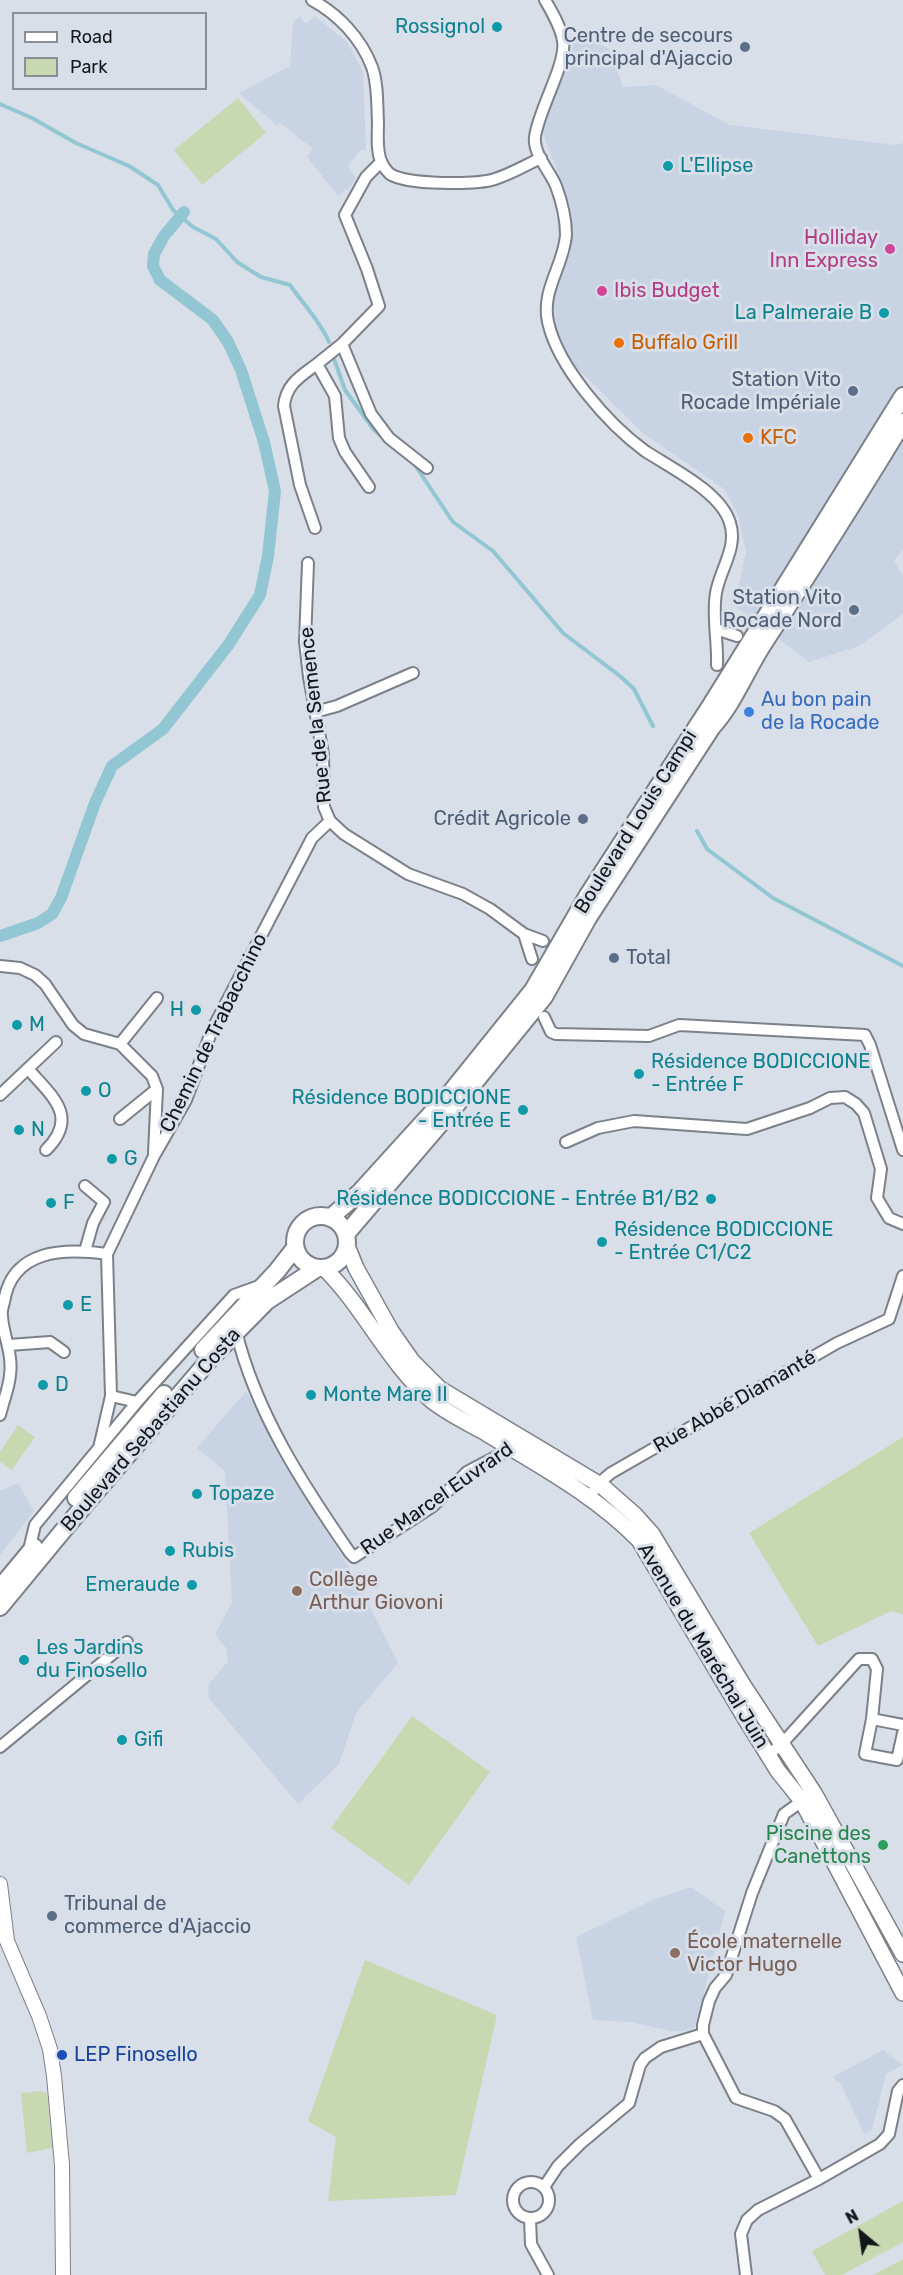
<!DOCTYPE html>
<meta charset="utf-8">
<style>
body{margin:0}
#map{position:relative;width:903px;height:2275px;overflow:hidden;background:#d9dfe9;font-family:Rubik,sans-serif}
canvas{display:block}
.legend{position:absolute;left:12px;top:12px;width:195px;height:78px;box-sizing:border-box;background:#d9dfe9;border:2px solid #8a8f96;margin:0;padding:8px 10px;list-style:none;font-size:18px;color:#14171a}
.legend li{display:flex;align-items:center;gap:12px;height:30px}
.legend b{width:30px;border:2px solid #8a8f96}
.north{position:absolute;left:831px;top:2203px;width:60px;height:60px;-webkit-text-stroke:4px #d9dfe9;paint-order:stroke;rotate:331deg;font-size:16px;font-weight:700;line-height:24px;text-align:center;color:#14171a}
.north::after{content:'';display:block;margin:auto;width:21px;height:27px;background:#14171a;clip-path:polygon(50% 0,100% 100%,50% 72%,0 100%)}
</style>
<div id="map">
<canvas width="903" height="2275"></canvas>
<ul class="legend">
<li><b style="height:8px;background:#fff"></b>Road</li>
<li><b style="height:16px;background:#c8d8b1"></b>Park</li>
</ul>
<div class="north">N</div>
</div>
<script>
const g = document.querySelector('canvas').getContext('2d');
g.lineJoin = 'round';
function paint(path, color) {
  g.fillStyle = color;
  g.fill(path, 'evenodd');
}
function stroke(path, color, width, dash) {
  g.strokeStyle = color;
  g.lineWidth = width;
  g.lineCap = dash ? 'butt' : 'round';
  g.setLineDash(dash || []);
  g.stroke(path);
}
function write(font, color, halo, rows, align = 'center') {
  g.font = font + ' Rubik,sans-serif';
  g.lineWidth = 6;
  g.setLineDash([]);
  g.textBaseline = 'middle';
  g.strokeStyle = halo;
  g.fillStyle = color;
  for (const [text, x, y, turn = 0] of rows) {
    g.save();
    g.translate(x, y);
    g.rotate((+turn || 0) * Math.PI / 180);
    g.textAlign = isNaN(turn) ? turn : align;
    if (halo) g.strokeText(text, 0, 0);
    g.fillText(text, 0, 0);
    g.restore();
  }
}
paint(new Path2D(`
 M300,16L306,24L315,16L347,42L363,71L366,150L359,151L348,167L356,178L348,190L345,189L338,196L307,157L313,149L279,122L278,126L239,93L290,66L293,22Z
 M578,32L609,49L623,87L656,85L730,125L895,145L903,143V549L894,561L903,576V614L859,646L809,662L735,606L746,551L738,515L724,489L643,433L577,368L554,332V297L571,252V209L542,130Z
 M246,1391L289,1470L356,1579L398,1663L356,1713L339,1764L298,1804L208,1697L209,1684L228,1661L226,1648L215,1634L232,1602L225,1471L197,1448Z
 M18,1483L34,1511L0,1555V1491Z
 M691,1887L725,1911L695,2027L685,2031H670L631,2022L593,2020L576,1937L653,1900Z
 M883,2050L903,2065L886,2074L872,2130L864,2134L840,2082H837L833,2077Z`), '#c8d3e3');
paint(new Path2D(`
 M238,98L266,133L202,185L174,150Z
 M18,1425L35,1437L12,1470L0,1462V1452Z
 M903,1437V1614L891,1611L818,1646L749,1533Z
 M412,1716L490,1772L409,1885L331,1828Z
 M365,1960L497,2015L456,2195L328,2201L336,2137L308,2121Z
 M41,2091L47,2094L53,2148L27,2153L21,2093Z
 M903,2201V2242L842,2275H825L812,2251Z
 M903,2259V2275H873Z`), '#c8d8b1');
stroke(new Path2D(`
 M0,104L32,118L76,143L129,166L158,185L173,210L193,227L216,239L237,262L261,277L290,285C303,304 320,321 329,342
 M333,356L345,390L374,430L384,438
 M413,462L453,522L493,551L563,633L620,676L634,689L653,726
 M697,831L707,849L773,898L903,966`), '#92c6d3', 4);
stroke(new Path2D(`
 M0,936L38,923L52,914L61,898L95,803L112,766L163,729L229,644L260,595L268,556L275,491L264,442L241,370L228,342L213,320L160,280L153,266L154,254L164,236L184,212`), '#92c6d3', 12);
const minor = new Path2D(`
 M312,0C338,14 361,38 372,67C378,84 377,104 378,122C378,134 376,153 382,163C383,166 388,172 390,174C407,185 476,185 495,179C511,174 526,165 541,158
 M545,0C552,12 561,27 563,41C567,63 538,111 535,137C533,154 550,171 556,186C562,202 566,218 566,235C564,265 541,290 548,322C558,367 608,424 645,451C671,468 721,492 730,523C738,548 720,569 716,593C712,616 718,642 717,665
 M381,162L366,177L345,215L367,269L379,306L342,344L371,414L389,438L427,468
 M342,344L317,364L335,396L339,438L345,452L369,487
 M315,528L300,485L284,406C286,384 301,376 317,364
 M308,563L305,642L309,677L323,754L324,807L330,821L344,834L408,874L463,894L490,909L524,934L543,941
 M716,629L737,636
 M315,712L337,706L413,673
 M524,934L532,959
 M0,966L20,968L35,975L45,984L73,1025L84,1034L120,1044L152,1076L157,1089L154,1153
 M544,1017L551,1032L556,1034L649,1036L679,1025L865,1035L870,1045L903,1150
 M120,1044L157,998
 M29,1070C53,1097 79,1117 46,1150
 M0,1095L56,1042
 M120,1119L157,1089
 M566,1142L598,1128L634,1121L747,1129L810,1108L830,1098L845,1097L856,1104L864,1113L881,1169L877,1198L889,1218L903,1224
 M85,1251L93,1223L104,1202L85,1186
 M236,1331C256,1413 303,1485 350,1553L354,1557L433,1506L467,1472L505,1452L514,1445
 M9,1345L50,1342L64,1352
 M111,1396L137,1402
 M0,1415C3,1402 9,1388 10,1375C13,1354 3,1335 2,1316C1,1311 3,1306 4,1302C12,1249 64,1248 107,1254
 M99,1448L111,1396L107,1254L154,1156L186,1100L212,1030L312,838L330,821
 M590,1497L598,1484L611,1473L837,1343L889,1319L903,1276
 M28,1554L35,1525L137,1402L234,1295L259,1286
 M872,1719L903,1725
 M0,1747L127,1642
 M769,1755L789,1736L859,1659H872L877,1669L872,1719L865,1754L897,1760L903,1733
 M802,1801L784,1814L752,1893L726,1975L715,1988L709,2001L703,2025V2034L736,2098L774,2111L785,2119L819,2179
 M513 2200a18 18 0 1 1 36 0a18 18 0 1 1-36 0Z
 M544,2187L558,2166L580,2144L629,2103L640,2065L645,2058L661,2047L703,2034
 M530,2219L531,2244L548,2275
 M746,2275L741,2234L747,2220L758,2210L819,2179L880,2144L889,2134L898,2091L903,2085`);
const tertiary = new Path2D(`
 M0,1884L7,1941L39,2016L50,2049L54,2076L62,2165L63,2275`);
const secondary = new Path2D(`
 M347,1246L356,1268L391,1331L412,1361L440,1389L602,1486L635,1515L652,1534L743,1685L814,1793L903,1954
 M325,1269C365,1309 388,1362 431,1400C447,1413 468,1423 486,1433C540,1466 595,1495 639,1540L745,1718L778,1771L802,1801L903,1993`);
const primary = new Path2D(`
 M295 1242a26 26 0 1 1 52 0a26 26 0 1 1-52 0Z
 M330,1218L360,1192L409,1138L451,1092L533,990L588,895L711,705L903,396
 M346,1234L457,1104L544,997L588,918L712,727C733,704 745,673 762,646C810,572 857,498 903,422
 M203,1350L277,1271L295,1248
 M76,1498L164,1394
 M0,1588L34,1547
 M0,1607L71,1521L211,1358L267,1301L316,1269`);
stroke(minor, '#7b8089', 14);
stroke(tertiary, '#7b8089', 16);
stroke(secondary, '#7b8089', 18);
stroke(primary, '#7b8089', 20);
stroke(minor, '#fff', 10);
stroke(tertiary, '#fff', 14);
stroke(secondary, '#fff', 15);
stroke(primary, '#fff', 16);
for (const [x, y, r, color] of [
 [497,27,6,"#0f9aa8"],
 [745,47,6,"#5c6f8a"],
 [668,166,6,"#0f9aa8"],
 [890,249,6,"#d1479c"],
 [602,291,6,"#d1479c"],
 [884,313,6,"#0f9aa8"],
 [619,343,6,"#e8710a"],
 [853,391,6,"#5c6f8a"],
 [748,438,6,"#e8710a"],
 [854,610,6,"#5c6f8a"],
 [749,712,6,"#3f7fe0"],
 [583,819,6,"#5c6f8a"],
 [614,958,6,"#5c6f8a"],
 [196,1010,6,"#0f9aa8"],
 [17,1025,6,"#0f9aa8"],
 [639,1074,6,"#0f9aa8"],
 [86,1091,6,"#0f9aa8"],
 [523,1110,6,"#0f9aa8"],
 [19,1130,6,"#0f9aa8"],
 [112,1159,6,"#0f9aa8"],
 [711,1199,6,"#0f9aa8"],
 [51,1203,6,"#0f9aa8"],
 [602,1242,6,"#0f9aa8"],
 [68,1305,6,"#0f9aa8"],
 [43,1385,6,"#0f9aa8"],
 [311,1395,6,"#0f9aa8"],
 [197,1494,6,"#0f9aa8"],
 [170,1551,6,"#0f9aa8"],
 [192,1585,6,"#0f9aa8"],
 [297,1591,6,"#8d6e63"],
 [24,1660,6,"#0f9aa8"],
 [122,1740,6,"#0f9aa8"],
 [883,1845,6,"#2e9e5b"],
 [52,1916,6,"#5c6f8a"],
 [675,1953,6,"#8d6e63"],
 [62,2055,6,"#1a4fb4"]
]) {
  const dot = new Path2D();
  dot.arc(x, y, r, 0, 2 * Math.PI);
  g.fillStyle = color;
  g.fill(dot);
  stroke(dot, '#d9dfe9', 2);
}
write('20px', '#0d838f', '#d9dfe9', [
 ["Rossignol",485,27,"right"],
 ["L'Ellipse",680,166],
 ["La Palmeraie B",872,313,"right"],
 ["H",184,1010,"right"],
 ["M",29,1025],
 ["Résidence BODICCIONE",651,1062],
 ["- Entrée F",651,1085],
 ["O",98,1091],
 ["Résidence BODICCIONE",511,1098,"right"],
 ["- Entrée E",511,1121,"right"],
 ["N",31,1130],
 ["G",124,1159],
 ["Résidence BODICCIONE - Entrée B1/B2",699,1199,"right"],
 ["F",63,1203],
 ["Résidence BODICCIONE",614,1230],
 ["- Entrée C1/C2",614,1253],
 ["E",80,1305],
 ["D",55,1385],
 ["Monte Mare II",323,1395],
 ["Topaze",209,1494],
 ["Rubis",182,1551],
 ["Emeraude",180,1585,"right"],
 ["Les Jardins",36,1648],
 ["du Finosello",36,1671],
 ["Gifi",134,1740]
], 'left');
write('20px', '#4e5e75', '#d9dfe9', [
 ["Centre de secours",733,36],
 ["principal d'Ajaccio",733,59],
 ["Station Vito",841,380],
 ["Rocade Impériale",841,403],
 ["Station Vito",842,598],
 ["Rocade Nord",842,621],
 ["Crédit Agricole",571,819],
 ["Total",626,958,"left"],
 ["Tribunal de",64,1904,"left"],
 ["commerce d'Ajaccio",64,1927,"left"]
], 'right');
write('20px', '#b23c85', '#d9dfe9', [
 ["Holliday",878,238],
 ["Inn Express",878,261],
 ["Ibis Budget",614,291,"left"]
], 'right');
write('20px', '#c56008', '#d9dfe9', [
 ["Buffalo Grill",631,343],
 ["KFC",760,438]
], 'left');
write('20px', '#366cbe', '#d9dfe9', [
 ["Au bon pain",761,700],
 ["de la Rocade",761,723]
], 'left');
write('20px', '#14171a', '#d9dfe9', [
 ["Rue de la Semence",316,715,-96],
 ["Boulevard Louis Campi",636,822,-58],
 ["Chemin de Trabacchino",214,1033,-64],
 ["Rue Abbé Diamanté",735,1402,-30],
 ["Boulevard Sebastianu Costa",151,1430,-49],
 ["Rue Marcel Euvrard",437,1499,-35],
 ["Avenue du Maréchal Juin",703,1646,59]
]);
write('20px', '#785e54', '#d9dfe9', [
 ["Collège",309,1580],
 ["Arthur Giovoni",309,1603],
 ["École maternelle",687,1942],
 ["Victor Hugo",687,1965]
], 'left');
write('20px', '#27864d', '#d9dfe9', [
 ["Piscine des",871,1834],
 ["Canettons",871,1857]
], 'right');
write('20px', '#164399', '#d9dfe9', [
 ["LEP Finosello",74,2055]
], 'left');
</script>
